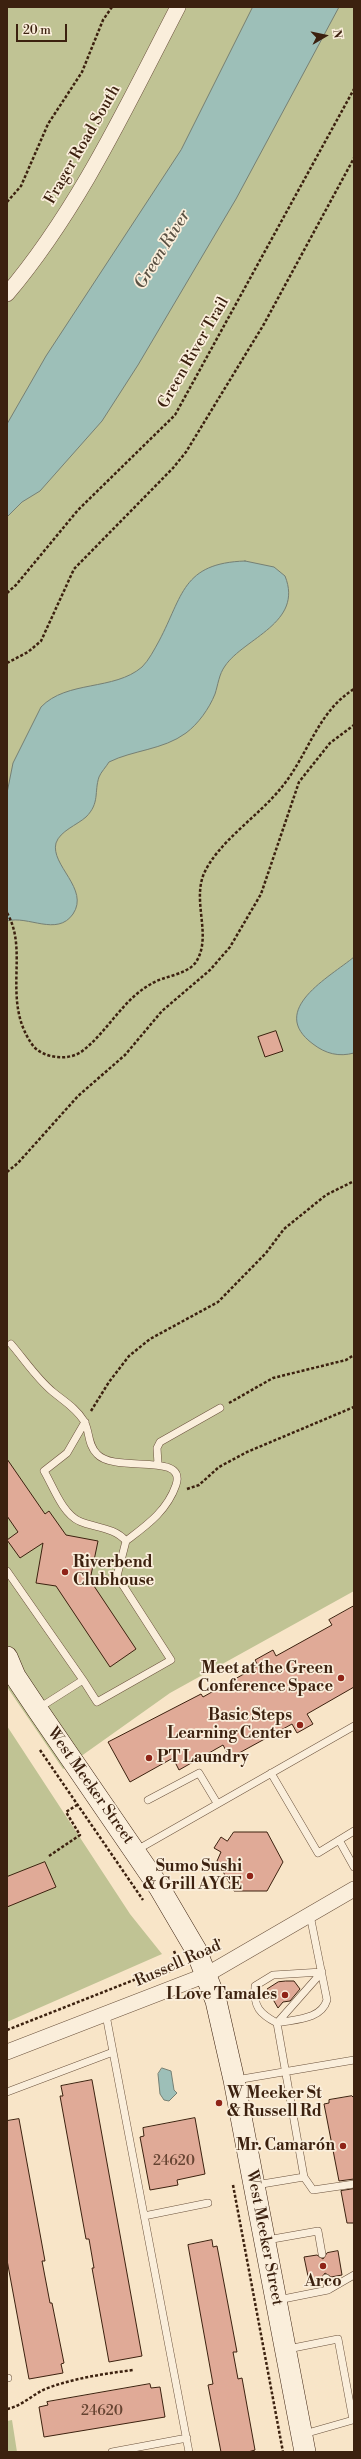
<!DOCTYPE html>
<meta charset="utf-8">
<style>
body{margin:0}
#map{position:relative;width:361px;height:2459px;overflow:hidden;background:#f8e5c8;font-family:"Libre Bodoni",serif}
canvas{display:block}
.frame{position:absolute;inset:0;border:8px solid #3c210f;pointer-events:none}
.north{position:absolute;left:305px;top:16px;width:40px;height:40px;-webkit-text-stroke:3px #faeedb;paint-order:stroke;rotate:81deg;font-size:11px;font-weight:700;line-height:16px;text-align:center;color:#3c210f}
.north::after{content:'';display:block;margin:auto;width:14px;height:18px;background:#3c210f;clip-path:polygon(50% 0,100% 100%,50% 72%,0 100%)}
.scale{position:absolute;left:16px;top:24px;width:51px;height:18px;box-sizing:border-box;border:2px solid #3c210f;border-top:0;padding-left:5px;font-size:12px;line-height:14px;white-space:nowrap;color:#3c210f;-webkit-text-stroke:3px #faeedb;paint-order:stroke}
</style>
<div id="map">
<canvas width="361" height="2459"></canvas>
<div class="frame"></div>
<div class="north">N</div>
<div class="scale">20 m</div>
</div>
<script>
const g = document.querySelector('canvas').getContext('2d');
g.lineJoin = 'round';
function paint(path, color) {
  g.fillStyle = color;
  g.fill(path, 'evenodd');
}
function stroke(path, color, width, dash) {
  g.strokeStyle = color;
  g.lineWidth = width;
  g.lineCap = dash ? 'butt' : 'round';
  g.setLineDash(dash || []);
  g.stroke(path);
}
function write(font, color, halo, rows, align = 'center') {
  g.font = font + ' "Libre Bodoni",serif';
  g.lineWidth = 3.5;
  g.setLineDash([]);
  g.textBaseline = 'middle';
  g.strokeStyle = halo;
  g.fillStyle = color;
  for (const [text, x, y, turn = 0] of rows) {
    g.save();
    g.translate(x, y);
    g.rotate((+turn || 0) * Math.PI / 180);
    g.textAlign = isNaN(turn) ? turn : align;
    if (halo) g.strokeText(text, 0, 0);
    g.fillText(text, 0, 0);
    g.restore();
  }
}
paint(new Path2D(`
 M7,7H354V1591L170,1693L63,1769L7,1687Z
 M7,1726L130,1914L162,1954L7,2022Z
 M12,2420L17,2452H7V2421Z`), '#c0c394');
const water = new Path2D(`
 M253,7H339L236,199L138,365L102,421L40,491L22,502L7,517V424L46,356L181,150Z
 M245,561L274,567L285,576C304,623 244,638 225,666C219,674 218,685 215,694C209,709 198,724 186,733C163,750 133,750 109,762C106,767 101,772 99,777C94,792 100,803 86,817C77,825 60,831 56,843C50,865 90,889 73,914C57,937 28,915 7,921V793L13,763L41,707C67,680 114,691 142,667C149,660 154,650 159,641C183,596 182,563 245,561Z
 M354,957V1053C339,1057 326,1054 313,1044C267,1010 330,977 354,957Z
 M162,2068L171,2071L174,2090L177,2093L169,2101L164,2100L160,2094L158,2074Z`);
paint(water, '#9dbfb8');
stroke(water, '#768074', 1);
const building = new Path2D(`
 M276,1031L283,1051L265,1057L258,1037Z
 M7,1459L45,1514L49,1511L66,1535L98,1541L90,1580L136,1649L110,1667L56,1586L36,1583L43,1543L20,1558L7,1540L18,1532L7,1516Z
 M354,1606V1687L307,1714L313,1724L297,1733L292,1724L230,1758L223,1745L179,1770L173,1758L130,1782L108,1742L201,1694L203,1697L258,1666L255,1660L273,1650L276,1656L332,1625L329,1620Z
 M234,1832H267L283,1862L267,1891H234L217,1861L221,1852L214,1848L221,1837L227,1841Z
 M45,1862L56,1887L7,1907V1877Z
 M286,1981H294L300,1989L290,2001L283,2002L278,2008L267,1989L278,1982Z
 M92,2080L142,2356L109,2362L92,2268H94L89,2239H86L60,2096H63L61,2086Z
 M352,2096L354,2098V2179L339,2181L324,2104L329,2103V2100Z
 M195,2118L205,2174L177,2180L178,2185L150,2190L140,2137L144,2136L143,2128Z
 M19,2119L45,2261H42L50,2303H52L64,2363L61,2364L63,2373L29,2379L7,2260V2121Z
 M354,2189V2223H347L341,2191Z
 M212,2240L213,2247L217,2246L237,2352H233L238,2379L242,2378L255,2450L248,2452H221L208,2385L213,2384L188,2245Z
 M338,2251L342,2275L331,2277L325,2273L321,2279L309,2281L304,2257L317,2255L323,2259L327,2253Z
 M150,2384L151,2388L160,2387L165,2417L44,2437L39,2407L48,2405L47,2402Z`);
paint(building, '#e0aa97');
stroke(building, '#3c210f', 1);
const service = new Path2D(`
 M11,1344C24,1359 37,1379 53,1392C64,1401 76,1408 84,1421C90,1431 87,1444 97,1454C115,1474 187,1451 176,1485C167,1511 147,1525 126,1541
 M158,1464L157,1448L160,1442L220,1408
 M7,1571L83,1680L39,1708
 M83,1680L97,1702L171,1660L117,1576L126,1541C114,1527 95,1528 79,1521C62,1513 53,1486 44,1471L67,1453L85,1422
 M271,1773L318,1853L354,1831
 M148,1800L199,1773L217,1803
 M339,1840L354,1867
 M135,1851L354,1726
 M322,1972L277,2023C260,2014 253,2007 255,1986L273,1975Z
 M106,2015L189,2452
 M236,2080L354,2060
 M7,2092L113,2052
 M304,2177L313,2190L354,2184
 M256,2185L304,2177L277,2023C295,2019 321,2020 327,2000L310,1915
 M144,2216L208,2203
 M267,2240L318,2231L322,2254
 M328,2290L354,2275
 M278,2300L328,2290L326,2278
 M288,2349L338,2339L353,2420L304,2434
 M7,2378H8
 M112,2452L187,2438`);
const minor = new Path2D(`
 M7,294C79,209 127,105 178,7
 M7,2052L206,1975L354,1889`);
const secondary = new Path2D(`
 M7,1657L15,1676L37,1709L159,1887L196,1950L216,2001L234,2080L305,2452`);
stroke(service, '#6b523d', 8);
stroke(minor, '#6b523d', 16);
stroke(secondary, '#3c210f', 22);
stroke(new Path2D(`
 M7,202L21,186L48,124L82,72L103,20L112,7
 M7,593L16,585L78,510L175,415L354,89
 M7,663L28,652L41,641L74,569L173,468L186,452L264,324L354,158
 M7,913C30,952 0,1002 34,1047C45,1058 67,1061 81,1052C107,1033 122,1000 151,984C163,976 187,975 196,962C212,937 193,904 203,876C216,843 259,816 281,788C308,756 317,712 354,689
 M7,1172L18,1163L78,1096L125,1055L162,1011L210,970L230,947L261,894L299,782L330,743L354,725
 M229,1403L273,1378L346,1360L354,1355
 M91,1411L109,1382L129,1356L150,1339L218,1302L266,1253L284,1229L326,1195L354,1181
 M187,1489L199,1485L219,1467L247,1452L354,1407
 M40,1750L143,1900
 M49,1856L80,1835L66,1812L77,1805
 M218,1942L219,1939
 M174,1951L180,1966
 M169,1972L173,1967L175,1958
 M7,2030L149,1974L156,1977
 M233,2185L283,2452
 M7,2409C22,2406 32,2395 45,2389C74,2378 103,2374 133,2370`), '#3c210f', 2.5, [3, 2]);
stroke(service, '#faeedb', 7);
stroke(minor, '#faeedb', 15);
stroke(secondary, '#faeedb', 21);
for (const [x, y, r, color] of [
 [65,1572,4,"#8f2418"],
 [341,1678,4,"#8f2418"],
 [300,1725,4,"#8f2418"],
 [149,1758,4,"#8f2418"],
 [250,1876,4,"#8f2418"],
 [285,1995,4,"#8f2418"],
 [219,2103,4,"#8f2418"],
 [343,2146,4,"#8f2418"],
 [323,2266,4,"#8f2418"]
]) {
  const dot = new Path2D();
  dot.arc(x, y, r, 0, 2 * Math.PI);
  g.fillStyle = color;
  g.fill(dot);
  stroke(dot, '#faeedb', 1.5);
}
write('14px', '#654331', null, [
 ["24620",174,2162],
 ["24620",102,2412]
]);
write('16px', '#3c210f', '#faeedb', [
 ["Frager Road South",83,145,-60],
 ["Green River Trail",194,353,-60],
 ["West Meeker Street",90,1786,55],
 ["Russell Road",178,1964,-24],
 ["West Meeker Street",264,2238,79]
]);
write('bold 16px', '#3c210f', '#faeedb', [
 ["Riverbend",73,1563,"left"],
 ["Clubhouse",73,1581,"left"],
 ["Meet at the Green",333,1669],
 ["Conference Space",333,1687],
 ["Basic Steps",292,1716],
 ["Learning Center",292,1734],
 ["PT Laundry",157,1758,"left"],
 ["Sumo Sushi",242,1867],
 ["& Grill AYCE",242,1885],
 ["I Love Tamales",277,1995],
 ["W Meeker St",227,2094,"left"],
 ["& Russell Rd",227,2112,"left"],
 ["Mr. Camarón",335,2146],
 ["Arco",323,2282,"center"]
], 'right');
write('italic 17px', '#595042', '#faeedb', [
 ["Green River",163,250,-58]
]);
</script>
